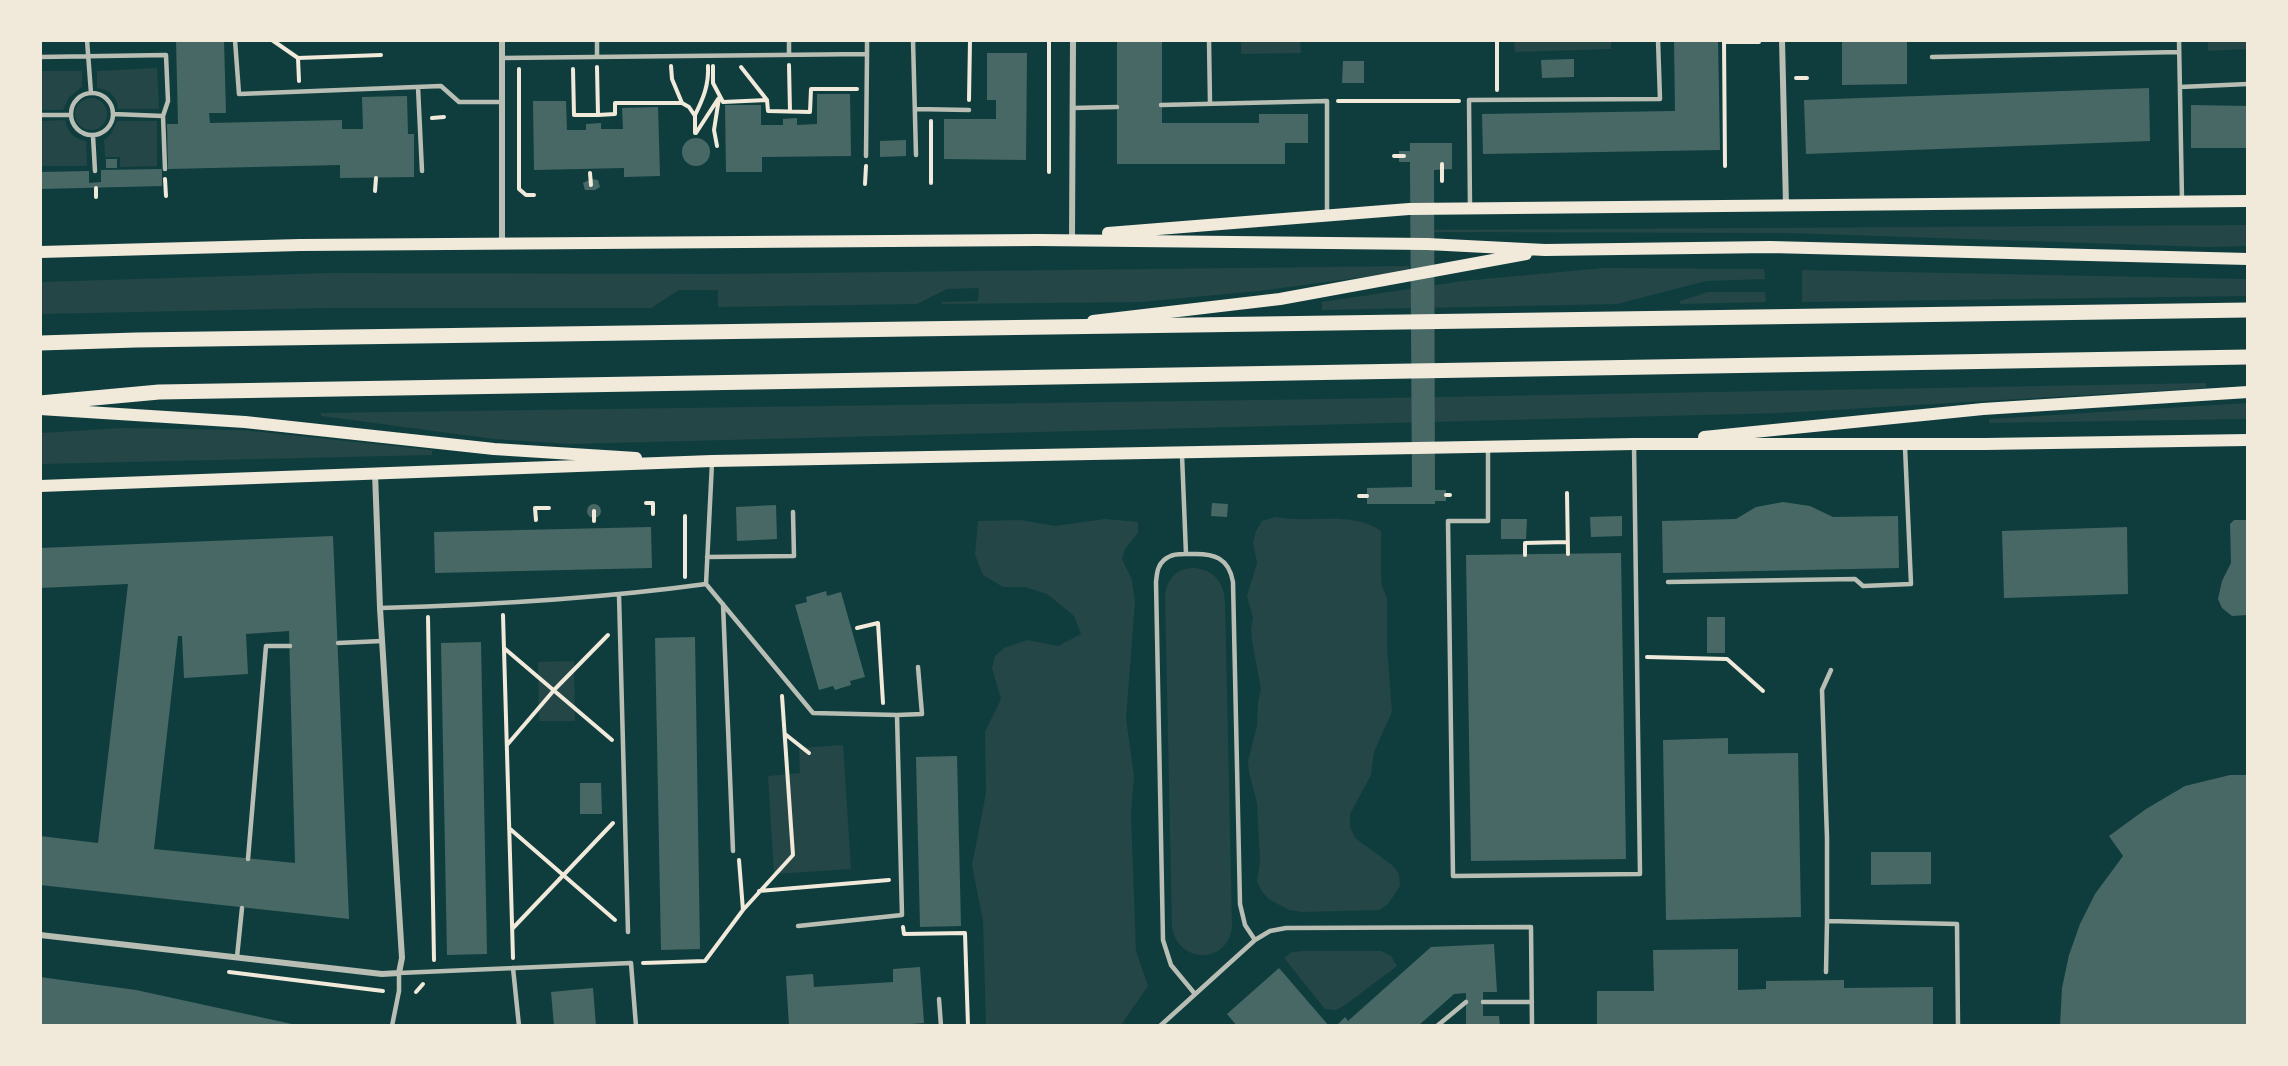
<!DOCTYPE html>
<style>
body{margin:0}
#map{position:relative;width:2288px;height:1066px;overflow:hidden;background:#0f3d3e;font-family:Commissioner,sans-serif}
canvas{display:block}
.frame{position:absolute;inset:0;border:42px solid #f1e9da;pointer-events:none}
</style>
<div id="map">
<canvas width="2288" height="1066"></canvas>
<div class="frame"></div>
</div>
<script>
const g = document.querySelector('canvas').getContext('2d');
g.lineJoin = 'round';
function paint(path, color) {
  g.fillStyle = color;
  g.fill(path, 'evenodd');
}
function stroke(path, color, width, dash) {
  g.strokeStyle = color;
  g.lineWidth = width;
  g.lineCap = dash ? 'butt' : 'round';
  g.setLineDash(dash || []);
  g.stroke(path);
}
paint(new Path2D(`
 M1241,41H1300L1301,53L1241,54Z
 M1514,41H1611V49L1515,52Z
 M2208,41H2247V49L2208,51Z
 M157,68L159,109H118C117,96 110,90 97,88V71Z
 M41,71H82V87L69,97L63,110H41Z
 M75 114a16 16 0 1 1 32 0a16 16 0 1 1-32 0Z
 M65,120C68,132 73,139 86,141L87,166H41V121Z
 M117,121H157V166L120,167V157H105L104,140L111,134Z
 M2247,225L2248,246L2207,247L1788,233L1418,232V230Z
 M1409,266V271L1259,291L1140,302L942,304V302L978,301L979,288L947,289L917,304L718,307V290H679L651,308H328L41,314V282L329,273L718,274Z
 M1604,268L1764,269L1765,279L1706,281L1617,304L1322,310V302L1463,281Z
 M1802,270L2247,279V296L1802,302Z
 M1708,292H1765L1766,302L1680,304V301Z
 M2206,383V388L1781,413L570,444L494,439L322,416L320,413L1330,399Z
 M2247,403V419L1989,423V419Z
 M123,428L242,430L432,450V455L41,464V433Z
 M1276,517C1308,524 1352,510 1381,531V574L1382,586L1387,599V648L1392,712L1374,752L1371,775L1350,814V827L1355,838L1392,865L1399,874L1400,886L1388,904L1379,910L1302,912L1289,910L1270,900L1263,893L1257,882L1260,860L1257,803L1249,772L1248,761L1257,726L1258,702L1261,689L1252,641L1251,629L1253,618L1247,596L1257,563L1253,542L1256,531L1262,521Z
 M1105,519L1138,522V533L1125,549L1122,559L1132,580L1135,602L1126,718L1134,777L1131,812L1136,951L1148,986L1121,1025H986L983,921L972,865L986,793L985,732L1001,699L992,668L995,656L1004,648L1027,640L1058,646L1081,634L1074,616L1047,594L1025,587H1003L983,575L975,555L978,521L1020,520L1055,526Z
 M1195,568C1213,570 1224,582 1225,601L1232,926C1229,964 1178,965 1172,927L1165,595C1167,578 1177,568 1195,568Z
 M574,661L575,721H539L538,662Z
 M843,745L851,869L774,874L768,776L800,773L799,748Z
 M1304,951H1381L1391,956L1397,966L1345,1005L1336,1010L1325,1009L1284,958L1292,952Z`), '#244646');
paint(new Path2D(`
 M176,40H224L226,113H209L210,123L342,120V129H363L362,97L407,96L408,134H414V177L340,178V165L168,169L167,124H178Z
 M1117,40H1162V123H1259V114H1308V143H1285V164H1117Z
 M1674,40H1718L1720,150L1483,154L1482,114L1675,111Z
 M1842,40H1907V84L1842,85Z
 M987,53H1027L1026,160L944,159V119H996V100H987Z
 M1574,59V77L1542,78L1541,60Z
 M1343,61H1364V83H1342Z
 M2149,88L2150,141L1806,154L1804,100Z
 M817,94H850L851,156L762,157V172H726L725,105H761V125H783V119L797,118V125L817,124Z
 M533,101H566L567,130H586V124L601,123V129H623L622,108L658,107L660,176L624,177V168L534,170Z
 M2191,105L2248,106V148H2191Z
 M682 152a14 14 0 1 1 28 0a14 14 0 1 1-28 0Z
 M906,140V156L880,157V141Z
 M1410,143H1452V169L1434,170L1435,490H1446V501H1435V504H1367V488L1412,487L1410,170V162H1399V151H1410Z
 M106,159H117V168H106Z
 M162,169V186L40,189V172L89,171V183L101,182V170Z
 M591,179L598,180L600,187L595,190H585L583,183Z
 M1783,502L1810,506L1833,517L1898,516L1899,568L1663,573L1662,521L1736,519L1756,507Z
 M1212,503L1228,504L1227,517L1211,516Z
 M587 511a7 7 0 1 1 14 0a7 7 0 1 1-14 0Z
 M776,505L777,539L737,541L736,507Z
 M1622,516V536L1591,537L1590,517Z
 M1501,519H1527L1526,539H1501Z
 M2234,520H2248V615L2232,616L2222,608L2218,599L2222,581L2231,563L2230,524Z
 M651,527L652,568L435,573L434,532Z
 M2127,527L2128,594L2004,598L2002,531Z
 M333,536L349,919L40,885V836L98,843L128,584L40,588V548ZM289,631L295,863L154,849L178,636H182L184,678L248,674L246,634Z
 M1621,553L1626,859L1471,861L1466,555Z
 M826,591L827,596L841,592L865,677L850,681L851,685L835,690L833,686L819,690L795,605L807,602L806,597Z
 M1707,617H1725V653H1707Z
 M695,637L700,949L661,950L655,638Z
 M481,642L487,954L447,955L441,643Z
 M1728,738V754L1798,753L1801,917L1666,920L1663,740Z
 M957,756L961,926L920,927L916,757Z
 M2230,775H2248V1026H2060L2062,988L2069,955L2080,924L2095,894L2123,856L2109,836L2146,809L2185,786Z
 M580,783H601L602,814H580Z
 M1871,852H1931V884L1871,885Z
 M1494,944L1497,992H1483V1016H1499L1500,1026H1466V993L1454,994L1418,1026H1336L1345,1017L1348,1021L1431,947Z
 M1738,949V990L1766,989V981L1844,980V988L1933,987V1026H1597V991H1654L1653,950Z
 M920,967L924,1023L886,1026H789L786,976L813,974L814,987L893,982V969Z
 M1279,968L1329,1026H1237L1227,1014Z
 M40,977L136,990L301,1026H40Z
 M593,988L596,1026H554L551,992Z`), '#486865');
stroke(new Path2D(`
 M272,40L298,58L381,55
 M1497,40V90
 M1724,40L1725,166
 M1724,42H1759
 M298,58L299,81
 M789,65L790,111
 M671,66L672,79L682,103L689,107L695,116V133
 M713,66V83L723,102L767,100
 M741,67L767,100L768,111L810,112L811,89H857
 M519,69V189L526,195H534
 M573,69L574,115H598L597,67
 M1796,78H1807
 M969,100L970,40
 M1338,101H1459
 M598,115L615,114V103H682
 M695,115C703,99 709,85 708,66
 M432,118L444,117
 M931,121V183
 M696,133L718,99
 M717,146L714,130L719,98
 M1394,156H1404
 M1442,164V181
 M1049,172V40
 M590,173L591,185
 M165,179L166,196
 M865,184L866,166
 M96,188V197
 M375,191L376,178
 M1567,493L1568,554
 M1446,495H1450
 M1359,496H1367
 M646,503H653V514
 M594,511V521
 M536,520L535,508H549
 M1525,555V543L1567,542
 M685,577V516
 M503,615L513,958
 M428,617L434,960
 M857,628L878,623L883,703
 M504,648L612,740
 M1647,657L1727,659L1763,691
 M785,734L809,753
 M507,745L555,689L608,635
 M509,828L615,920
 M759,891L889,880
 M743,910L793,855L782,696
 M903,927L904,934L965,933L968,1026
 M513,928L613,823
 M643,963L705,961L743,910L739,860
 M229,972L383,991
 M416,992L423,984`), '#f1e9da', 4);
stroke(new Path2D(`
 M87,40L91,93
 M235,40L239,94L441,86L459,102H502
 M789,40V55
 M913,40L916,155
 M1209,40L1210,103
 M2179,40L2182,200
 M867,54V40
 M40,57L166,55L168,101L163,116L113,114
 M597,57V40
 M1932,57L2179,52
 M502,58L867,54L866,156
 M418,87L422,171
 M2180,87L2248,84
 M71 114a21 21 0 1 1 42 0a21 21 0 1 1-42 0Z
 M1161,105L1327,101V214
 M1072,108L1117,107
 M915,109L969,110
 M40,115H70
 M163,116L165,169
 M93,136L95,171
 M1470,208L1469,100L1660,99L1658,40
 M1488,448V521H1448L1453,876L1640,874L1634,444
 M1182,455L1186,554
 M707,557L794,556L793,512
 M1668,582L1855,579L1863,586L1911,584L1905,447
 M706,584L813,713L897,715L902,915L798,926
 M619,595L628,932
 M723,604L733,851
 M380,608C490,605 597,599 706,584L712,463
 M338,643L382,641
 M897,715L922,714L918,667
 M248,859L266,646H290
 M1827,921V838L1822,690L1831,670
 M237,957L242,908
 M513,968L519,1026
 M1826,972L1827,921L1957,924L1958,1026
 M1195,994L1171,965L1163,940L1156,582C1157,574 1157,566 1164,560C1172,553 1181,554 1191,554C1214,553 1229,558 1233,582L1240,904L1245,925L1255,940
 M939,999L941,1026
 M1483,1002H1532
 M392,1026L399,991V973L631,963L636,1026
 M1160,1026L1255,940L1270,931L1286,928L1531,927L1532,1026
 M1437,1026L1466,1002`), '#b8beb3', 4.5);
stroke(new Path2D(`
 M502,40V244
 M1782,40L1786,205
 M1072,237L1073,40
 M40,935L382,974L399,973L402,958L380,608L375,473`), '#b8beb3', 6);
stroke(new Path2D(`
 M1108,233L1409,209L2248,201
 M40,252L300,245L1038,240L1427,244L1545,250L1770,247L2248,259
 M1093,321L1280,299L1526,254
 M40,409L245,422L494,449L636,458
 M1704,437L1983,409L2248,392
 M40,486L712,461L1634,444H1985L2248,440`), '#f1e9da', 12);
stroke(new Path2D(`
 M40,343L136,340L2248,310
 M40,403L159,392L2248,357`), '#f1e9da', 15);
</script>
